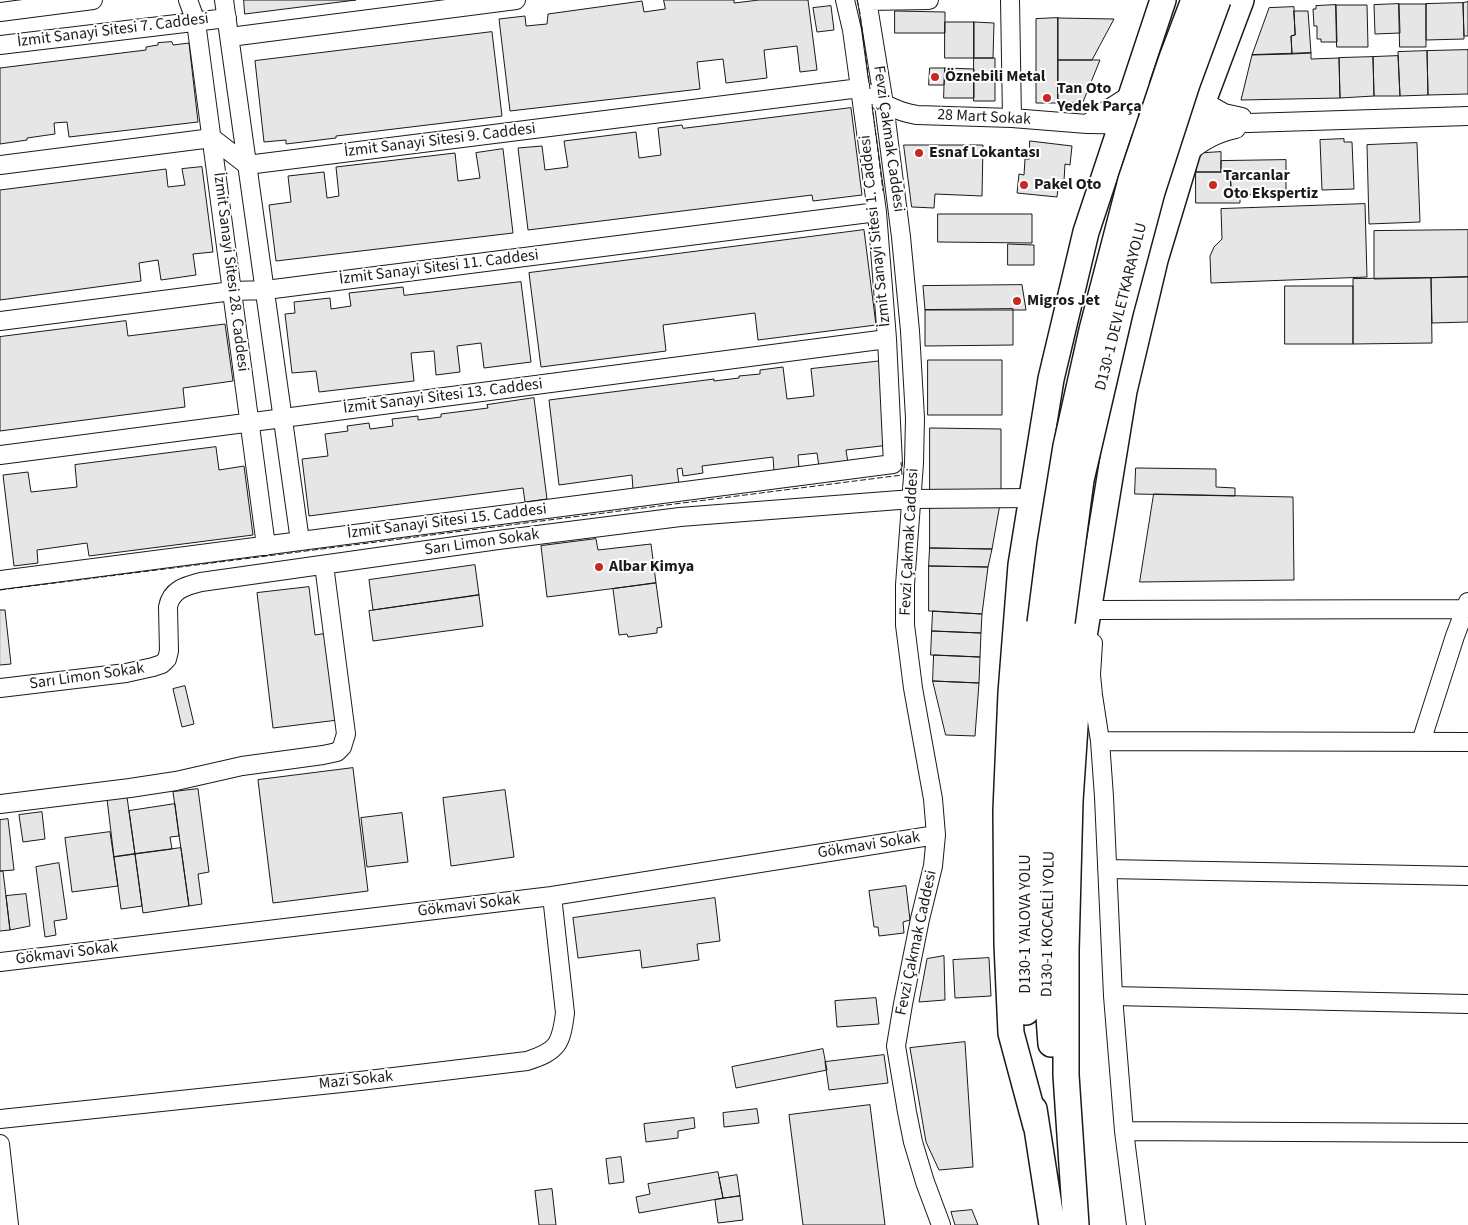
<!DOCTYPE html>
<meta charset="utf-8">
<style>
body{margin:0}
canvas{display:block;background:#fff}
</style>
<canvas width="1468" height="1225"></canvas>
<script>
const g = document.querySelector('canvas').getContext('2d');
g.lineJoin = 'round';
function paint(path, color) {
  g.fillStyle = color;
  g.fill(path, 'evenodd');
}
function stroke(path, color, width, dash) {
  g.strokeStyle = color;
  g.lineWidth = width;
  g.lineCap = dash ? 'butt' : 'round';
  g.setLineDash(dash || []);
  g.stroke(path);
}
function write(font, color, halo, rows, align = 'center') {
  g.font = font + ' "Source Sans 3",sans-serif';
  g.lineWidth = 4;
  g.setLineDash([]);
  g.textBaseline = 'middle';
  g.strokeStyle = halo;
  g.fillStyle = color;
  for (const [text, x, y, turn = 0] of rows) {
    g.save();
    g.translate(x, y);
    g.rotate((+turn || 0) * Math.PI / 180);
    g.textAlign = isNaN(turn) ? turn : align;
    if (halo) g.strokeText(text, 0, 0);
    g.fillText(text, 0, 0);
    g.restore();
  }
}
const building = new Path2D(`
 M244,0H356L245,14Z
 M664,0H734V3L759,0H808L817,70L800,72L797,46L764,50L767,78L726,83L723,59L697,62L700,89L510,111L499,19L525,16L526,26L547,24L548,14L642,1L644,12L665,9Z
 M1468,2V36H1464L1463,3Z
 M1463,3L1464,39L1426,40V4Z
 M1399,4H1426V47H1400Z
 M1399,4L1400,33L1375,34L1374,5Z
 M1336,5H1367L1368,47H1337Z
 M1336,5L1337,42H1321V39H1317V26H1314L1313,9H1316V6Z
 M831,6L834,30L817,32L813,8Z
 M1294,7L1295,35L1291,36L1292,54L1252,55L1269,8Z
 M895,11L945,12V33H895Z
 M1294,11H1308L1311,53L1292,54L1291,36L1295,35Z
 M1058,18V103H1036V19Z
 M1058,18L1114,19L1092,60H1058Z
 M945,22H974V58H945Z
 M974,22L994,23L993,58H974Z
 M492,32L502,116L336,136V138L286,144V140L264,142L255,61Z
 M172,42L173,45L189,43L198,122L69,137L67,122L54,123L55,134L27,138V140L0,144V68L146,50V47L158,45V43Z
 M1468,50V94L1428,95L1427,51Z
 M1427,51L1428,95L1400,96L1398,52Z
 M1311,53V59L1339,58L1340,98L1241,100L1252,55Z
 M1398,56L1400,96H1374L1373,57Z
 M1373,57L1374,96L1340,98L1339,58Z
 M974,58H995V79L974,78Z
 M1058,60H1100L1083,102L1058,103Z
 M930,68H945L944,85H929Z
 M945,68L974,69V98H944Z
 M974,78L995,79V101H974Z
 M851,108L862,195L813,201L812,195L528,230L518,148L542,146L545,170L568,167L564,141L636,132L639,158L661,155L658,128L682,125L683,128Z
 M1344,139V142H1352L1354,189L1322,190L1320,140Z
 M1030,141L1072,146L1070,165L1065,164L1064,181L1059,180L1057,197L1017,193L1019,174L1024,175L1025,159H1029Z
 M1417,143L1420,222L1369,224L1367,145Z
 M904,145H983L982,196L935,194L934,208L912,207Z
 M503,149L513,233L276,261L269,205L291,202L288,176L324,172L327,198L339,196L336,167L455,153L458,181L480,178L476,153Z
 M1221,152V172H1196V161L1203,153Z
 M1286,160V194L1233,195V188H1231L1230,172H1221V161Z
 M202,167L213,252L193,254L196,275L161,280L158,260L139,263L141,281L0,300V190L166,169L168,187L185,185L182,169Z
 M1196,172H1230L1231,188H1233V195L1240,194V203H1196Z
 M1365,204L1367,277L1211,283L1210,256L1214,247L1222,239L1221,209Z
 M938,214H1032V243L938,242Z
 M864,230L876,325L758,340L755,313L663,325L666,351L541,367L529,273Z
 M1468,230V277L1374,279V231Z
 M1008,244L1034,245V265H1008Z
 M1468,277V322L1432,323L1431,278Z
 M1431,278L1432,343L1353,344V279Z
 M521,282L531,362L484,368L481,343L457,346L460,372L436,375L434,351L411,353L414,381L319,392L316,371L292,373L285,314L295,313L294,302L330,298L331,309L351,306L349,293L403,287L404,295Z
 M1022,285L1026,310H925L923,286Z
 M1285,286H1353V344H1285Z
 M1013,309V345L925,346V310Z
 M126,321L128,336L225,324L233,381L183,388L185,407L0,431V337Z
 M928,360H1002V415H928Z
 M882,361L890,445L846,450L848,463L819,467L817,453L798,455L799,468L774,471L773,457L702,466L703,473L683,476L682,468L677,469L679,484L633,490L632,475L559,485L549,400L714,379V381L739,378V376L760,374V370L783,367L787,399L814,396L811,369Z
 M534,398L547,499L525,502L523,488L309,516L302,459L328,456L325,434L348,431L347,426L369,423L370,429L393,426L392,419L418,416V420L441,417V414L488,408L487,405Z
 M930,428L1001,429V492H930Z
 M216,447L219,470L244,466L253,535L89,556L87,543L37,550L38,563L14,566L3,475L28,472L31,492L77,487L75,465Z
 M1136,468L1216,469V487L1235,488V496L1135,494Z
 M1154,494L1293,497L1294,580L1140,582Z
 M930,504H1000L992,549L930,548Z
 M596,539L598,550L651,544L656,583L547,597L541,546Z
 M930,548L992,549L988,567L929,566Z
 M475,565L479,595L373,610L369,580Z
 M929,566L988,567L982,614L929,611Z
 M656,583L662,627L657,628V633L628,637L627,634L619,635L613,589Z
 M309,587L315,635L328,633L338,720L273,728L257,593Z
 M479,595L483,626L373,641L369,611Z
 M0,610H5L11,664L0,665Z
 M933,611L982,614L981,633L932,631Z
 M932,631L981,633L980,657L931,655Z
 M934,655L980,657L979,683L933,681Z
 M933,681L979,683L975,736L946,735Z
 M185,686L194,724L182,727L173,689Z
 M353,768L368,891L273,903L258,780Z
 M198,789L209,872L198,874L202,904L189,906L173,792Z
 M505,790L514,857L451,866L443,798Z
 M127,797L135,854L114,857L107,799Z
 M175,804L179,836L170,837L172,849L135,854L129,811Z
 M42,812L45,839L23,842L19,815Z
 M402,813L408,862L367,867L361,818Z
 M8,819L14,870L0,871V820Z
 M110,832L118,886L72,892L65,838Z
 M181,848L189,906L143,913L135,854Z
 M135,854L142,906L121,909L114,857Z
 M59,863L67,919L54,921L56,935L45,937L36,867Z
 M0,871H3L10,930L0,931Z
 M906,886L910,920L903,922L904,933L879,936L878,927H874L869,891Z
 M26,894L30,926L10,930L6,896Z
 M715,898L720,941L697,944L699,960L642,968L640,950L578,958L573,918Z
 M944,956L945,1000L919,1002L927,959Z
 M989,958L991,996L955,998L953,960Z
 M876,998L879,1024L837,1027L835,1001Z
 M965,1042L973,1167L939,1170L926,1142L910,1048Z
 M823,1049L827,1070L736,1088L732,1067Z
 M884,1055L888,1083L829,1090L825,1062Z
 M870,1105L885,1225H803L789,1115Z
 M757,1109L759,1123L724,1127L723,1113Z
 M694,1118L695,1128L678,1131V1138L646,1142L644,1124Z
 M621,1157L624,1182L609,1184L606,1159Z
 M718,1172L723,1198L639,1213L636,1197L650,1194L648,1184Z
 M737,1175L740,1196L723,1198L719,1178Z
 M552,1189L556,1225H539L535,1191Z
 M740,1196L743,1220L718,1223L715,1200Z
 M972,1210L978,1225H955L951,1212Z`);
paint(building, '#e6e6e6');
stroke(building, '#1a1a1a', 1);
const minor = new Path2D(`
 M188,0L196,22L266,546
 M224,0L300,541
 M867,0L884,104L901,237L910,331L915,418L914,463L905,585V625L913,688L933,799L936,835L933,866L920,919L903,1004L896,1046L907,1112L913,1142L925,1182L941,1225
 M1010,0L1012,118
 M868,1L929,0
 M0,12L93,0
 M230,37L516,0
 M0,45L227,18
 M1087,124L1105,111L1132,94L1146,92L1167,90L1203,101L1224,113L1242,117
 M1186,125L1468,116
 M1185,156C1200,142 1216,133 1236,129
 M0,165L212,138L247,165L860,88C878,101 896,112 917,115L1012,118L1087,124L1160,125
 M0,321L232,291L266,290L877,212
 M0,455L887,339
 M0,580L893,464L887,339L877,212L852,30L845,0
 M1095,610L1466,609
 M1093,643L1091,675L1093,695L1100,741L1104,797L1113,996L1124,1131L1136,1225
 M0,688L126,673L153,667L162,664L167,659L169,651L168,607C171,590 185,586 201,582L498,540L680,517L912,499L1032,498
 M1100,741L1468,742
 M1421,742L1455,636L1468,602
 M0,804L130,788L176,781L242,766L323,755L337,752L342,747L346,734L324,565
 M1107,869L1468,876
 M0,962L552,896L936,835
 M1113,996L1468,1004
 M0,1119L360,1081L527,1061C558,1051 561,1044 565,1013L552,896
 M1124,1131L1468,1133
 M0,1144L9,1225`);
const highway = new Path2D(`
 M1026,1012C1026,921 1025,830 1030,739C1032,700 1037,661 1040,623
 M1051,1044C1045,976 1048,907 1050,839C1052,766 1053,694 1062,622
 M1034,1109L1052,1225
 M1036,1126L1011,1033L1007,944L1006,810L1011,693L1021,565L1051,379L1086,232L1163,0
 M1076,1225L1066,1075V950L1070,801L1079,667L1124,391L1155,260L1203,101L1241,0`);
stroke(minor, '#1a1a1a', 20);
stroke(highway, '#1a1a1a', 28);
stroke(minor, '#fff', 18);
stroke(highway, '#fff', 25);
const highwayBridge = new Path2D(`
 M1062,622L1081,480L1120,312L1152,192L1187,84L1218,0
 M1040,623L1050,545L1066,446L1092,330L1131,180L1172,58L1194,0`);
stroke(highwayBridge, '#1a1a1a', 28, []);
stroke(highwayBridge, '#fff', 25);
stroke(new Path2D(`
 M857,0L860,13L870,89
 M872,104L883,191
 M0,590L902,475L901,462`), '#1a1a1a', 1, [6, 2.5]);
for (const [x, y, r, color] of [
 [935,77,5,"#c62828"],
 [1047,98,5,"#c62828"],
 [919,153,5,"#c62828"],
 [1024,185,5,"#c62828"],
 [1213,185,5,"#c62828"],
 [1017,301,5,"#c62828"],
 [599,567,5,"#c62828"]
]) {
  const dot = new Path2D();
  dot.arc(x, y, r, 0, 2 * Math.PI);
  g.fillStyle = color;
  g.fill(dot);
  stroke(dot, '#fff', 2);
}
write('16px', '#1a1a1a', '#fff', [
 ["İzmit Sanayi Sitesi 7. Caddesi",113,31,-7],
 ["28 Mart Sokak",984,118,3],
 ["Fevzi Çakmak Caddesi",888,139,82],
 ["İzmit Sanayi Sitesi 9. Caddesi",440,141,-7],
 ["İzmit Sanayi Sitesi 1. Caddesi",876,231,-96],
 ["İzmit Sanayi Sitesi 11. Caddesi",439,268,-7],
 ["İzmit Sanayi Sitesi 28. Caddesi",230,272,83],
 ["D130-1 DEVLETKARAYOLU",1122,307,-76],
 ["İzmit Sanayi Sitesi 13. Caddesi",443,397,-7],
 ["İzmit Sanayi Sitesi 15. Caddesi",447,522,-7],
 ["Fevzi Çakmak Caddesi",910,542,-87],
 ["Sarı Limon Sokak",482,543,-8],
 ["Sarı Limon Sokak",87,677,-8],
 ["Gökmavi Sokak",869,846,-9],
 ["Gökmavi Sokak",469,906,-7],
 ["D130-1 YALOVA YOLU",1026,924,-90],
 ["D130-1 KOCAELİ YOLU",1049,924,-89],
 ["Fevzi Çakmak Caddesi",917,943,-78],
 ["Gökmavi Sokak",67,954,-7],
 ["Mazi Sokak",356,1081,-6]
]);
write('bold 16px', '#1a1a1a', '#fff', [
 ["Öznebili Metal",945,77],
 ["Tan Oto",1057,89],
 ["Yedek Parça",1057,107],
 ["Esnaf Lokantası",929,153],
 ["Tarcanlar",1223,176],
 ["Oto Ekspertiz",1223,194],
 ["Pakel Oto",1034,185],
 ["Migros Jet",1027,301],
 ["Albar Kimya",609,567]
], 'left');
</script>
